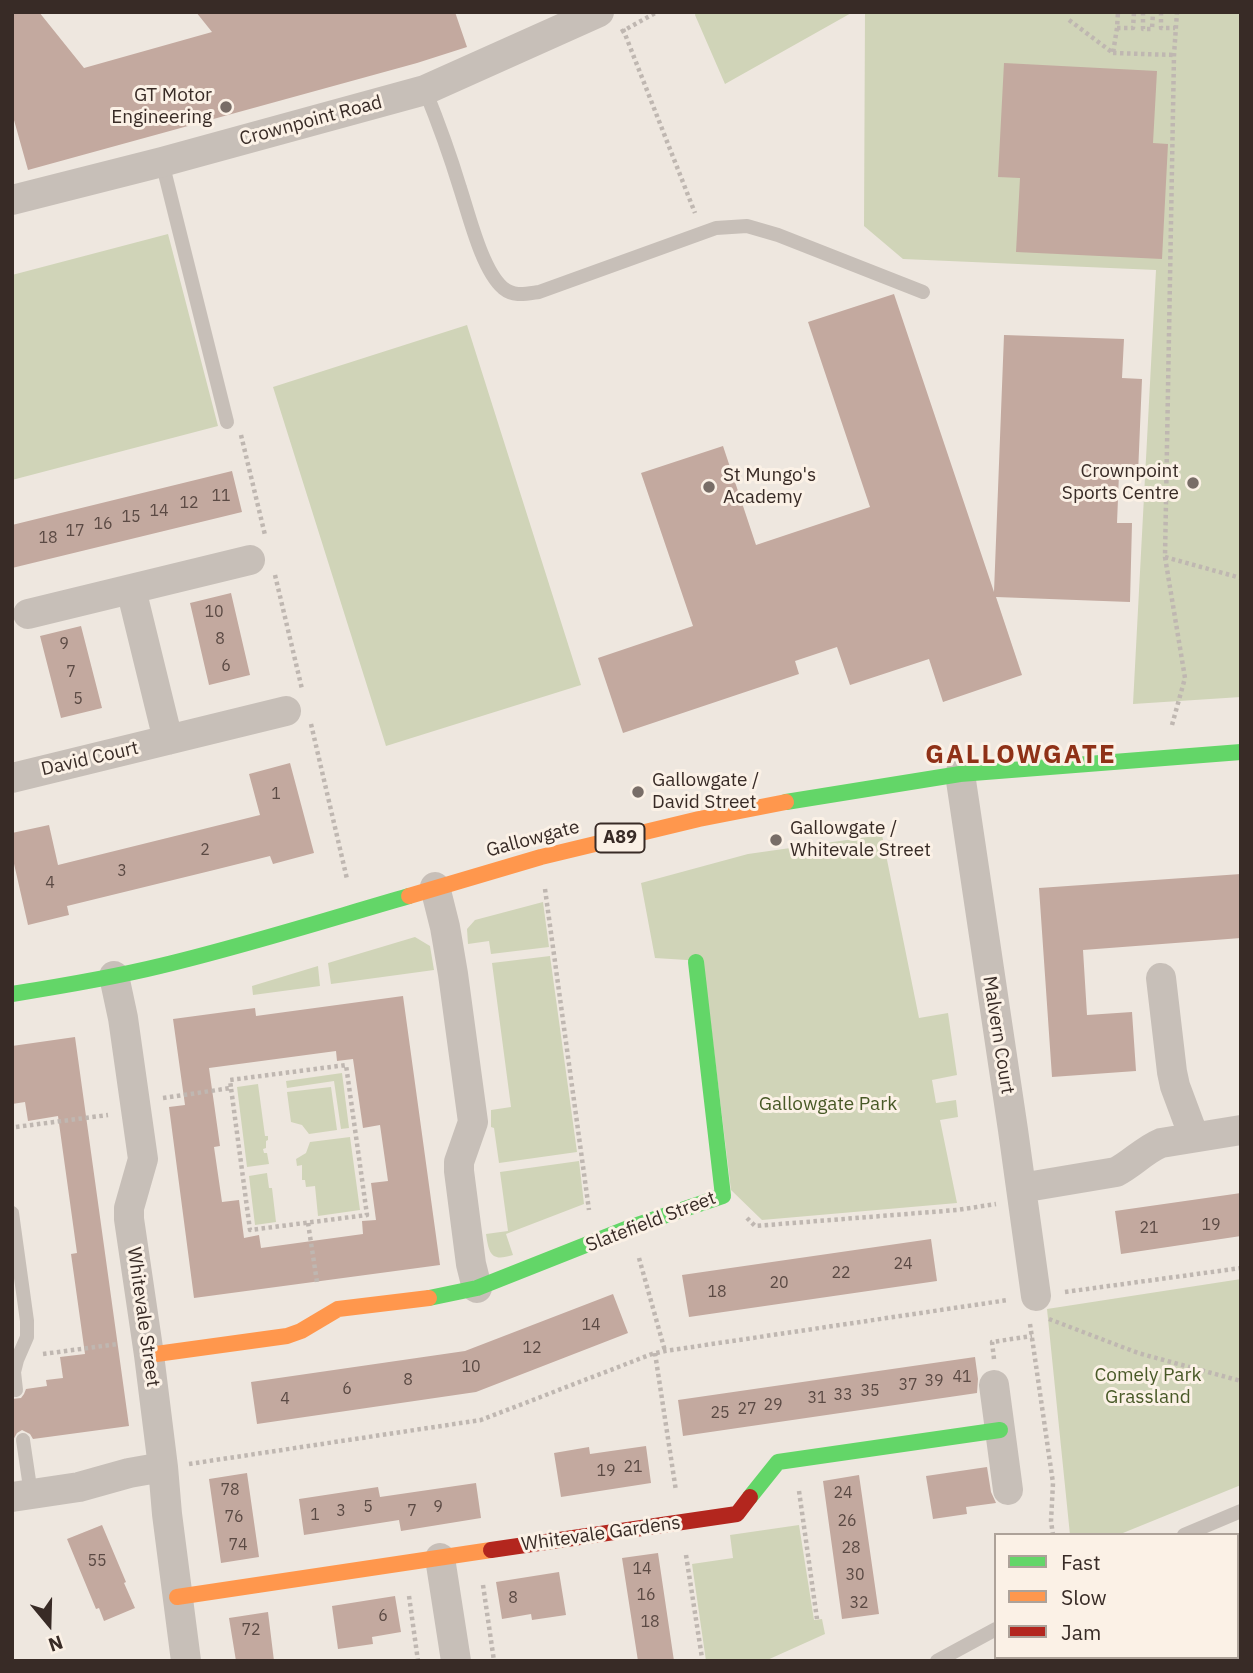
<!DOCTYPE html>
<style>
body{margin:0}
#map{position:relative;width:1253px;height:1673px;overflow:hidden;background:#eee7df;font-family:"IBM Plex Sans",sans-serif}
canvas{display:block}
.frame{position:absolute;inset:0;border:14px solid #382b26;pointer-events:none}
.legend{position:absolute;left:994px;top:1533px;width:245px;height:126px;box-sizing:border-box;background:#fbf1e6;border:2px solid #ada299;margin:0;padding:9px 12px;list-style:none;font-size:21px;color:#382b26}
.legend li{display:flex;align-items:center;gap:14px;height:35px}
.legend b{width:35px;border:2px solid #ada299}
.north{position:absolute;left:14px;top:1589px;width:70px;height:70px;-webkit-text-stroke:5px #fbf1e6;paint-order:stroke;rotate:161deg;font-size:19px;font-weight:700;line-height:28px;text-align:center;color:#382b26}
.north::after{content:'';display:block;margin:auto;width:24px;height:32px;background:#382b26;clip-path:polygon(50% 0,100% 100%,50% 72%,0 100%)}
</style>
<div id="map">
<canvas width="1253" height="1673"></canvas>
<div class="frame"></div>
<ul class="legend">
<li><b style="height:9px;background:#63d668"></b>Fast</li>
<li><b style="height:9px;background:#ff974d"></b>Slow</li>
<li><b style="height:9px;background:#b3261e"></b>Jam</li>
</ul>
<div class="north">N</div>
</div>
<script>
const g = document.querySelector('canvas').getContext('2d');
g.lineJoin = 'round';
function paint(path, color) {
  g.fillStyle = color;
  g.fill(path, 'evenodd');
}
function stroke(path, color, width, dash) {
  g.strokeStyle = color;
  g.lineWidth = width;
  g.lineCap = dash ? 'butt' : 'round';
  g.setLineDash(dash || []);
  g.stroke(path);
}
function write(font, color, halo, rows, align = 'center') {
  g.font = font + ' "IBM Plex Sans",sans-serif';
  g.lineWidth = 6;
  g.setLineDash([]);
  g.textBaseline = 'middle';
  g.strokeStyle = halo;
  g.fillStyle = color;
  for (const [text, x, y, turn = 0] of rows) {
    g.save();
    g.translate(x, y);
    g.rotate((+turn || 0) * Math.PI / 180);
    g.textAlign = isNaN(turn) ? turn : align;
    if (halo) g.strokeText(text, 0, 0);
    g.fillText(text, 0, 0);
    g.restore();
  }
}
paint(new Path2D(`
 M696,12H853L725,84L695,15Z
 M865,12H1241V697L1133,704L1156,270L903,259L864,226Z
 M168,234L218,426L12,480V275Z
 M467,325L581,685L386,746L273,387Z
 M882,835L919,1018L948,1013L957,1075L932,1080L936,1103L956,1100L958,1117L940,1120L957,1203L762,1220L731,1190L703,961L655,958L641,883L748,854Z
 M543,902L549,947L491,954L489,941L468,944L467,929L475,920Z
 M415,937L430,946L434,970L331,984L328,963Z
 M550,956L577,1152L499,1163L494,1128L491,1127V1110L511,1107L492,963Z
 M318,966L320,986L253,995L252,986Z
 M342,1073L349,1128L341,1129L334,1081L287,1088L286,1081Z
 M258,1084L265,1136H268V1140L266,1141V1148L263,1149L264,1153H267L269,1164L247,1167L237,1087Z
 M331,1087L337,1130L309,1134L302,1125L291,1122L287,1092Z
 M350,1137L360,1210L318,1216L315,1186L306,1187L305,1180H302V1165L297,1166L296,1159L306,1153L310,1142Z
 M579,1161L584,1204L506,1234L513,1255C491,1262 489,1254 486,1234L508,1231L500,1172Z
 M267,1173L269,1188H272L276,1222L255,1225L249,1176Z
 M1241,1279V1485L1118,1535H1070L1047,1309Z
 M799,1525L814,1620L822,1619L825,1634L765,1661H706L692,1564L733,1558L730,1535Z`), '#d0d4b8');
paint(new Path2D(`
 M12,12H39L84,68L212,32L196,12H455L467,47L417,63L28,170L12,113Z
 M1004,63L1157,71L1153,143L1168,144L1162,259L1016,252L1020,178L998,177Z
 M894,294L994,592L1004,335L1124,339L1122,378L1142,379L1138,474H1119L1117,523H1132L1130,602L996,597L1022,675L943,702L929,659L850,685L837,647L795,661L799,674L623,733L598,658L693,626L641,473L723,446L756,545L870,507L808,322Z
 M232,471L242,512L12,568V525Z
 M231,593L250,675L209,685L190,603Z
 M81,626L102,708L61,718L40,636Z
 M290,763L314,853L273,864L270,856L214,870L67,906L69,915L28,925L12,855V833L49,825L58,865L260,815L249,774Z
 M1241,874V938L1083,950L1087,1015L1132,1012L1136,1071L1052,1077L1039,888Z
 M403,996L440,1265L194,1298L169,1107L185,1105L173,1019L255,1008L256,1016ZM336,1051L337,1061L353,1059L363,1128L380,1125L388,1181L371,1183L376,1220L362,1221L363,1234L261,1248L259,1235L244,1238L239,1200L222,1202L214,1147L220,1146L209,1068Z
 M75,1037L129,1426L33,1439L30,1434L22,1430L17,1433L12,1442V1399L21,1398L24,1394L26,1389L47,1386L46,1380L63,1378L60,1357L85,1354L71,1254L77,1253L58,1116L28,1121L25,1102L12,1104V1046Z
 M1241,1193V1236L1121,1254L1115,1211Z
 M931,1239L937,1281L689,1317L682,1275Z
 M613,1294L628,1333L476,1392L257,1424L251,1382L465,1351Z
 M975,1357L978,1379L977,1393L683,1436L678,1400Z
 M646,1446L651,1483L561,1497L554,1453L589,1447L590,1454Z
 M987,1467L991,1492L996,1503L966,1507L967,1514L933,1519L926,1476Z
 M247,1473L259,1557L221,1563L209,1479Z
 M859,1475L879,1614L842,1619L823,1481Z
 M476,1483L481,1518L401,1531L399,1520L304,1535L299,1499L378,1487L380,1497Z
 M102,1525L126,1582L124,1583L135,1608L104,1621L99,1608L96,1609L67,1539Z
 M658,1553L674,1661H638L622,1558Z
 M559,1572L566,1615L532,1620L531,1614L502,1619L496,1582Z
 M395,1596L401,1632L372,1637L373,1644L338,1649L332,1606Z
 M268,1612L274,1661H236L229,1618Z`), '#c3a99f');
stroke(new Path2D(`
 M1143,12V29H1152L1153,12
 M1161,12V28H1175
 M1069,20L1113,53L1117,28L1118,12
 M1117,28H1133L1134,12
 M623,29L695,213
 M621,32L657,12
 M1113,53L1174,55
 M241,435L265,535
 M1165,557L1241,578
 M275,575L302,689
 M311,724L347,879
 M1172,725L1185,678L1165,557L1174,55L1177,12
 M545,889L589,1210
 M163,1098L231,1088L230,1080L346,1065L367,1215L250,1230L231,1088
 M16,1127L108,1115
 M747,1218L755,1226L957,1210L996,1204
 M308,1223L317,1282
 M639,1258L665,1351
 M1065,1292L1241,1268
 M1049,1319L1138,1353L1241,1381
 M1030,1324L1053,1483L1051,1521L1053,1535
 M655,1353L676,1491
 M43,1354L118,1344
 M994,1359L992,1342L1032,1336
 M189,1464L481,1420L652,1354L665,1351L1008,1300
 M799,1491L817,1619
 M686,1555L702,1658
 M483,1585L494,1661
 M409,1596L418,1661
 M1069,1657V1661`), '#bfb7b1', 4.5, [3.5, 3.5]);
stroke(new Path2D(`
 M425,90C438,122 450,155 460,188C469,215 482,270 503,288C514,297 525,294 539,292L716,228L747,226L778,235L923,292
 M162,162L227,422
 M12,1213L27,1321V1337L17,1360L14,1372L16,1390
 M23,1440L31,1494
 M1184,1535L1241,1511
 M937,1661L996,1629`), '#c7bfb8', 14);
stroke(new Path2D(`
 M12,200L162,162L425,90L599,12
 M131,589L168,740
 M28,614L250,560
 M960,774L1013,1130L1036,1296
 M12,778L286,711
 M435,887L445,927L453,974L473,1122L459,1162V1171L471,1264L477,1288
 M114,976L123,1018L143,1159L129,1208V1219L149,1355L163,1467L167,1514L186,1661
 M1161,978L1172,1072L1175,1086L1194,1137
 M1021,1188L1116,1172C1132,1164 1144,1150 1161,1143L1241,1130
 M994,1385L1008,1490
 M12,1497L79,1487L129,1473L163,1467
 M440,1558L456,1661`), '#c7bfb8', 30);
stroke(new Path2D(`
 M786,802L960,774L1241,752
 M12,994C62,986 111,978 160,966C244,946 326,920 409,896
 M429,1298L477,1288L631,1227L723,1196L696,962
 M750,1497L778,1462L1000,1430`), '#63d668', 16);
stroke(new Path2D(`
 M409,896L541,857L699,819L786,802
 M149,1355L287,1336L301,1331L338,1309L429,1298
 M177,1597L491,1550`), '#ff974d', 16);
stroke(new Path2D(`
 M491,1550L737,1514L750,1497`), '#b3261e', 16);
const rail = new Path2D(`
 M1237,1596L1241,1594
 M1237,1614L1241,1613
 M1097,1661L1104,1657
 M1137,1661L1144,1657`);
stroke(rail, '#aea7a3', 8);
stroke(rail, '#fbf1e6', 5, [16]);
for (const [x, y, r, color] of [
 [226,107,7,"#786d67"],
 [1193,483,7,"#786d67"],
 [709,487,7,"#786d67"],
 [638,792,7,"#786d67"],
 [776,840,7,"#786d67"]
]) {
  const dot = new Path2D();
  dot.arc(x, y, r, 0, 2 * Math.PI);
  g.fillStyle = color;
  g.fill(dot);
  stroke(dot, '#fbf1e6', 2.5);
}
write('16px', '#5b4a44', null, [
 ["11",221,496],
 ["12",189,503],
 ["14",159,511],
 ["15",131,517],
 ["16",103,524],
 ["17",75,531],
 ["18",48,538],
 ["10",214,612],
 ["8",220,639],
 ["9",64,644],
 ["6",226,666],
 ["7",71,672],
 ["5",78,699],
 ["1",276,794],
 ["2",205,850],
 ["3",122,871],
 ["4",50,883],
 ["19",1211,1225],
 ["21",1149,1228],
 ["24",903,1264],
 ["22",841,1273],
 ["20",779,1283],
 ["18",717,1292],
 ["14",591,1325],
 ["12",532,1348],
 ["10",471,1367],
 ["41",962,1377],
 ["8",408,1380],
 ["39",934,1381],
 ["37",908,1385],
 ["6",347,1389],
 ["35",870,1391],
 ["33",843,1395],
 ["31",817,1398],
 ["4",285,1399],
 ["29",773,1405],
 ["27",747,1409],
 ["25",720,1413],
 ["21",633,1467],
 ["19",606,1471],
 ["78",230,1490],
 ["24",843,1493],
 ["5",368,1507],
 ["9",438,1507],
 ["3",341,1511],
 ["7",412,1511],
 ["1",315,1515],
 ["76",234,1517],
 ["26",847,1521],
 ["74",238,1545],
 ["28",851,1548],
 ["55",97,1561],
 ["14",642,1569],
 ["30",855,1575],
 ["16",646,1595],
 ["8",513,1598],
 ["32",859,1603],
 ["6",383,1616],
 ["18",650,1622],
 ["72",251,1630]
]);
for (const [x, y, w] of [
 [620,838,49]
]) {
  const box = new Path2D();
  box.roundRect(x - w / 2, y - 14.5, w, 29, 5);
  g.fillStyle = '#fbf1e6';
  g.fill(box);
  stroke(box, '#382b26', 2);
}
write('bold 18px', '#382b26', null, [
 ["A89",620,838]
]);
write('19px', '#382b26', '#fbf1e6', [
 ["GT Motor",212,96,"right"],
 ["Engineering",212,118,"right"],
 ["Crownpoint",1179,472,"right"],
 ["Sports Centre",1179,494,"right"],
 ["St Mungo's",723,476],
 ["Academy",723,498],
 ["Gallowgate /",652,781],
 ["David Street",652,803],
 ["Gallowgate /",790,829],
 ["Whitevale Street",790,851]
], 'left');
write('19px', '#382b26', '#fbf1e6', [
 ["Crownpoint Road",311,121,-15],
 ["David Court",90,759,-13],
 ["Gallowgate",533,839,-15],
 ["Malvern Court",998,1035,81],
 ["Slatefield Street",651,1222,-21],
 ["Whitevale Street",143,1317,82],
 ["Whitevale Gardens",601,1534,-8]
]);
write('19px', '#485927', '#fbf1e6', [
 ["Gallowgate Park",828,1105],
 ["Comely Park",1148,1376],
 ["Grassland",1148,1398]
]);
g.letterSpacing = '2px';
write('bold 26px', '#8f3117', '#fbf1e6', [
 ["GALLOWGATE",1021,755]
]);
g.letterSpacing = '0px';
</script>
